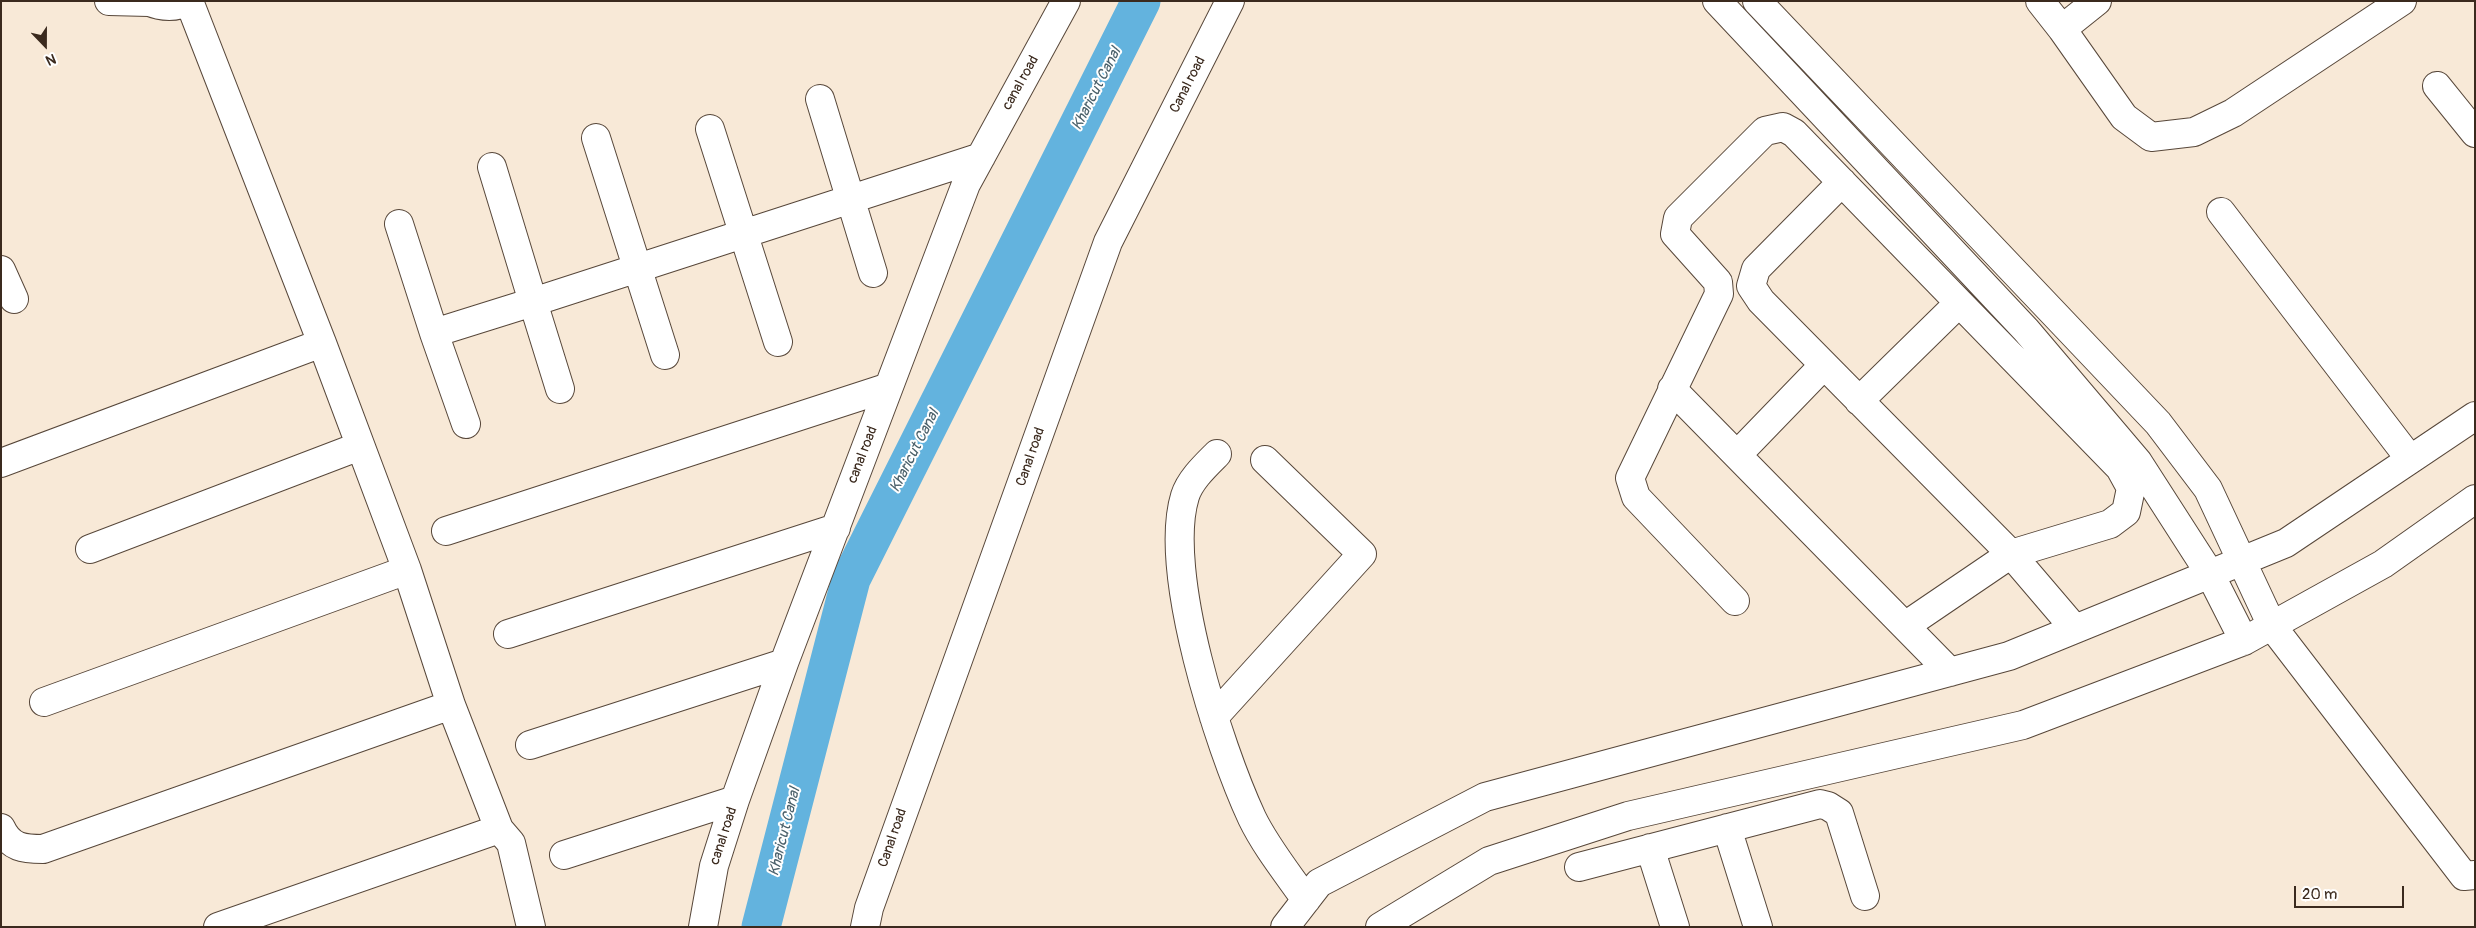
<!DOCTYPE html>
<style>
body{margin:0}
#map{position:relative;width:2476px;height:928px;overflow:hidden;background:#f8e9d7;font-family:Pangolin,sans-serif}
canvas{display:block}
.frame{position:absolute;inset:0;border:2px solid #3b2a1e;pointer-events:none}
.north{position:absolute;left:20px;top:20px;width:50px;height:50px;-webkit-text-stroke:4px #fff;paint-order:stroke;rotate:158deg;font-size:14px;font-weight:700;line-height:20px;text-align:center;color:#3b2a1e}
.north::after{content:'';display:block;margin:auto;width:18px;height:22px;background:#3b2a1e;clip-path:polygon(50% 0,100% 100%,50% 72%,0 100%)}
.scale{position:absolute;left:2294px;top:886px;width:110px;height:22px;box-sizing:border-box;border:2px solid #3b2a1e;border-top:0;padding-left:6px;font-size:15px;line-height:18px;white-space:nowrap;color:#3b2a1e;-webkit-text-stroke:4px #fff;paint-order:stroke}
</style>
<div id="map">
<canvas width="2476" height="928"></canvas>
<div class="frame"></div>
<div class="north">N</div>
<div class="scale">20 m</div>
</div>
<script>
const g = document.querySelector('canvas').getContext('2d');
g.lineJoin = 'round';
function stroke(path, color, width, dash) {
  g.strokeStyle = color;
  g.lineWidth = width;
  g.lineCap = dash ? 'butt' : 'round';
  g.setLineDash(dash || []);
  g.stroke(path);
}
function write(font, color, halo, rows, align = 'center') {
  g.font = font + ' Pangolin,sans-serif';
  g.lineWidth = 4;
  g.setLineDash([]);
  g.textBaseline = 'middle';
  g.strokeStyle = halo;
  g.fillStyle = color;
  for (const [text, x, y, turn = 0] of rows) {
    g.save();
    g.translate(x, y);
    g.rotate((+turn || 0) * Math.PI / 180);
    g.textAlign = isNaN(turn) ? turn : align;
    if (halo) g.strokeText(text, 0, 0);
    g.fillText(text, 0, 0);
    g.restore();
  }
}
stroke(new Path2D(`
 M761,927L851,579L1141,1`), '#63b3de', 39);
const minor = new Path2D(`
 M109,1L149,2
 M147,1C161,7 176,8 189,1
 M189,1L322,343L407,570L451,705L499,829L511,843L531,927
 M1717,1L2026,330L2138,462L2210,574L2244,641
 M1757,1L2158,423L2208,489L2272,626L2464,876L2475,875
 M2040,1L2062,29
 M2097,1L2062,29L2124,117L2151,137L2194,132L2233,113L2402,1
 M2437,86L2475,133
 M820,99L873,273
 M710,129L778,342
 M596,138L665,355
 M1842,182L1756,269L1751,286L1761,301L2011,554L2075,629
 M2221,212L2410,459
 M399,224L434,333
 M1,270L14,299
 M560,389L533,302L981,157
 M1672,389L1950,672
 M1859,401L1959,303
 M466,424L434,333L533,302L492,167
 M1217,454C1205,466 1190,480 1185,496C1162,571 1219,747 1252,818C1266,847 1288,874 1306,900
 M1737,455L1824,365
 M1,463L322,343
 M446,531L889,387
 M90,549L360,446
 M1735,601L1636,497L1630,478L1719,294L1718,282L1675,234L1678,218L1765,131L1783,127L1794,133L2120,468L2131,488L2126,512L2110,524L2011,554L1905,626
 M508,634L836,528
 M44,702L407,570
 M1214,717L1362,554L1265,460
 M530,745L784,663
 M1,828C10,848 24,849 43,849L451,705
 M1727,828L1758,927
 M1650,848L1675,927
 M564,855L735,800
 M1579,867L1820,804L1828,806L1839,813L1865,896
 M218,927L499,829
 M703,927L714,866L735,800L784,663L966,184L1066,1
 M865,927L869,908L1108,242L1230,1
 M1285,927L1319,883L1485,797L2009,656L2286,543L2475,416
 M1380,927L1489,861L1628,816L2023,725L2244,641L2383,564L2475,499`);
stroke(minor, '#57473a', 30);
stroke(minor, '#fff', 28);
write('14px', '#3b2a1e', '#fff', [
 ["canal road",1021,83,-61],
 ["Canal road",1188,85,-63],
 ["canal road",863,455,-69],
 ["Canal road",1031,457,-71],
 ["canal road",724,836,-72],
 ["Canal road",893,838,-71]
]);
write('italic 15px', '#4b616b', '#fff', [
 ["Kharicut Canal",1097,89,-63],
 ["Kharicut Canal",915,451,-63],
 ["Kharicut Canal",785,832,-76]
]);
</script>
